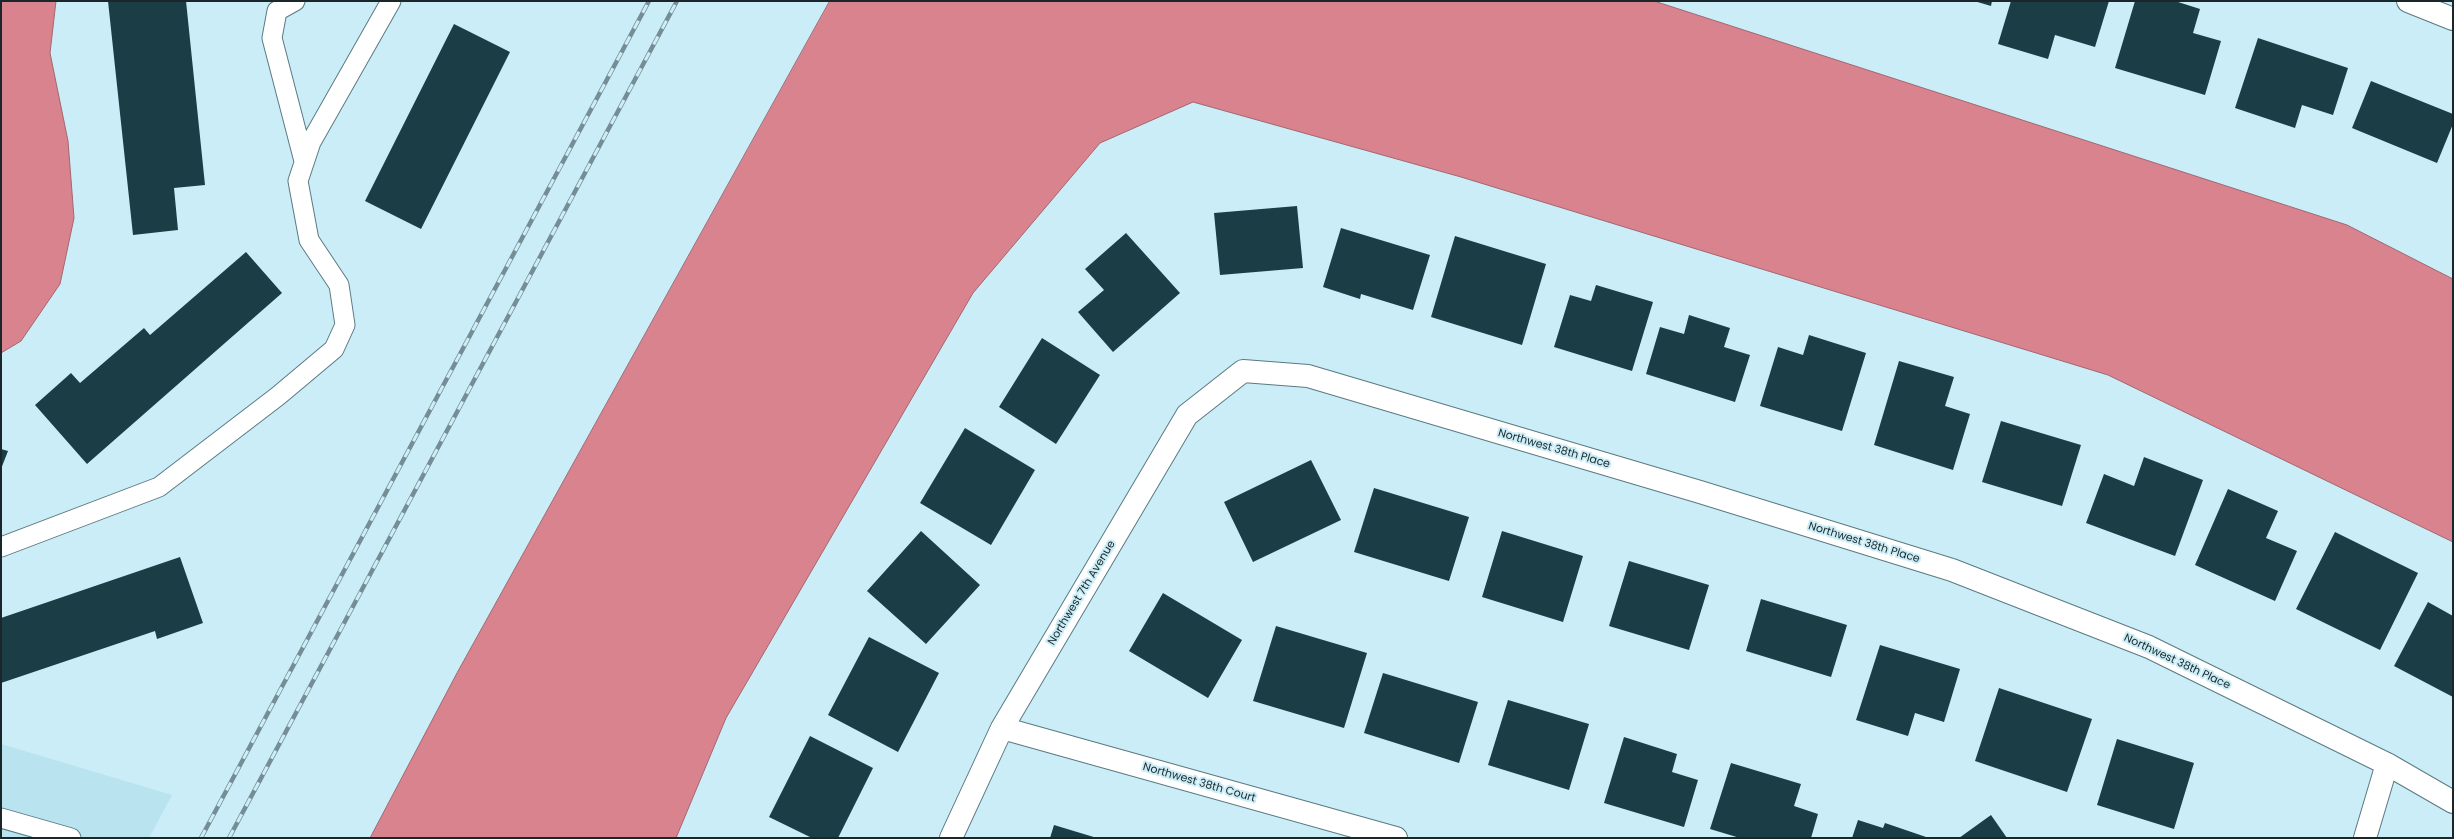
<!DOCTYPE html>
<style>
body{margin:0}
#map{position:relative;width:2454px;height:839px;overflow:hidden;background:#cbedf7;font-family:Poppins,sans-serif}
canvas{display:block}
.frame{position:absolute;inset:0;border:2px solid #1a272a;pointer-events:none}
</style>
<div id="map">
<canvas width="2454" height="839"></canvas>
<div class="frame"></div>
</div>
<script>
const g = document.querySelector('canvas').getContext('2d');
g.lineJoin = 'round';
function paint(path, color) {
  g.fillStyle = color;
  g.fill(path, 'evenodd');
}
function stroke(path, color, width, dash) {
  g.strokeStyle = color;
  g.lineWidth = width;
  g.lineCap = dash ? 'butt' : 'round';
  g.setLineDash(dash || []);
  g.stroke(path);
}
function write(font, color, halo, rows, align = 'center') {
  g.font = font + ' Poppins,sans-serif';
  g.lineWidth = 4;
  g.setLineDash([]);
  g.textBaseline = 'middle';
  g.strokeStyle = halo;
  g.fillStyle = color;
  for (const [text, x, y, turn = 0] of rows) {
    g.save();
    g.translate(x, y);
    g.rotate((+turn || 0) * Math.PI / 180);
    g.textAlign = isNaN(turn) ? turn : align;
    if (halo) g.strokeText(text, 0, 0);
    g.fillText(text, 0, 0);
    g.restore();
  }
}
paint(new Path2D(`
 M1,744L172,795L149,838H1Z`), '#b8e3ef');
const water = new Path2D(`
 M1,1H56L50,53L68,141L74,218L60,284L21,341L1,353Z
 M830,1H1654L2347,225L2453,279V542L2108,375L1461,177L1193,102L1100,143L973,293L726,718L676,838H370L457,673Z`);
paint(water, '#d9838f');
stroke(water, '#a06771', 1);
paint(new Path2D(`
 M108,1H186L205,185L174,188L178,230L133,235Z
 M1974,1H1992L1991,6Z
 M2011,1H2109L2095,47L2055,35L2048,59L1998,44Z
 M2135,1H2175L2200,9L2193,33L2221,41L2205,95L2115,68Z
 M454,24L510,52L421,229L365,201Z
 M2258,38L2348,68L2333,115L2302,105L2295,128L2235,108Z
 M2371,81L2453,114V124L2437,163L2352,128Z
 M1297,206L1303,268L1220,275L1214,213Z
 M1341,228L1430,255L1413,310L1361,294L1360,299L1323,287Z
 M1126,233L1180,293L1113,352L1078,312L1104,290L1085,269Z
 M1455,236L1546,264L1522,345L1431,317Z
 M246,252L282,293L87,464L35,405L71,373L80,383L144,328L150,335Z
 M1596,285L1653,302L1632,371L1554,347L1570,295L1591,301Z
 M1689,315L1730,328L1724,347L1750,355L1735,402L1646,374L1660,327L1684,334Z
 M1809,335L1866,353L1842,431L1760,406L1778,347L1803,355Z
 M1042,338L1100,375L1056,444L999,407Z
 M1899,361L1954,377L1945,406L1970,414L1953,470L1874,445Z
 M2001,421L2081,445L2062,506L1982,482Z
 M965,428L1035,470L991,545L920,503Z
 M1,449L8,451L1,469Z
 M2144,457L2203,480L2175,556L2086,523L2104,474L2134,486Z
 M1311,460L1341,520L1253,562L1224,502Z
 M1374,488L1469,517L1449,581L1354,552Z
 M2228,489L2278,511L2266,538L2297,551L2275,601L2195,565Z
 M921,531L980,585L926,644L867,591Z
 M1502,531L1583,556L1563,622L1482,597Z
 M2335,532L2418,573L2380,650L2296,609Z
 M180,557L203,623L157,639L155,631L1,683V618Z
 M1629,561L1709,585L1689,650L1609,626Z
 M1163,593L1242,640L1208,698L1129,651Z
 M1761,599L1847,625L1831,677L1746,651Z
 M2428,602L2453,616V697L2394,666Z
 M1276,626L1367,653L1344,728L1253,701Z
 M869,637L939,673L898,752L828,715Z
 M1880,645L1960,669L1944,722L1915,713L1908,736L1856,720Z
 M1383,673L1478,702L1459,763L1364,733Z
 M1999,688L2092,719L2067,792L1975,761Z
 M1508,700L1589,724L1569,790L1488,765Z
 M810,736L873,768L838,838H812L769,817Z
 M1624,737L1677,754L1672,772L1698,780L1684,827L1604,803Z
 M2117,739L2194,763L2174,829L2097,805Z
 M1731,763L1801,784L1794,806L1818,814L1811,838H1740L1710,829Z
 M1991,815L2007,838H1959Z
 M1858,820L1883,828L1885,823L1929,838H1852Z
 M1054,825L1097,838H1050Z`), '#1b3e46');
const service = new Path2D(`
 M295,1L277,11L272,38L304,161
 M1,547L159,487L278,396L334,349L345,325L339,285L309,240L298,181L311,142L391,1
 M1,818L71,838`);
const minor = new Path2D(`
 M2408,1L2453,19
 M1002,728L1396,838
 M951,838L1002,728L1187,415L1243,371L1308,376L1700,492L1952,570L2149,647L2387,764L2453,802
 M2365,838L2387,764`);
stroke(service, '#5b7a82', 21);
stroke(minor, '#5b7a82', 24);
stroke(service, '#fff', 19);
stroke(minor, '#fff', 22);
const rail = new Path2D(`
 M201,838L649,1
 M229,838L677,1`);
stroke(rail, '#758d94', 4.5);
stroke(rail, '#cbedf7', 3, [9]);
write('11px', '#1a272a', '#cbedf7', [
 ["Northwest 38th Place",1554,449,16],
 ["Northwest 38th Place",1864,543,17],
 ["Northwest 7th Avenue",1082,593,-59],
 ["Northwest 38th Place",2177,662,25],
 ["Northwest 38th Court",1199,783,16]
]);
</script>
